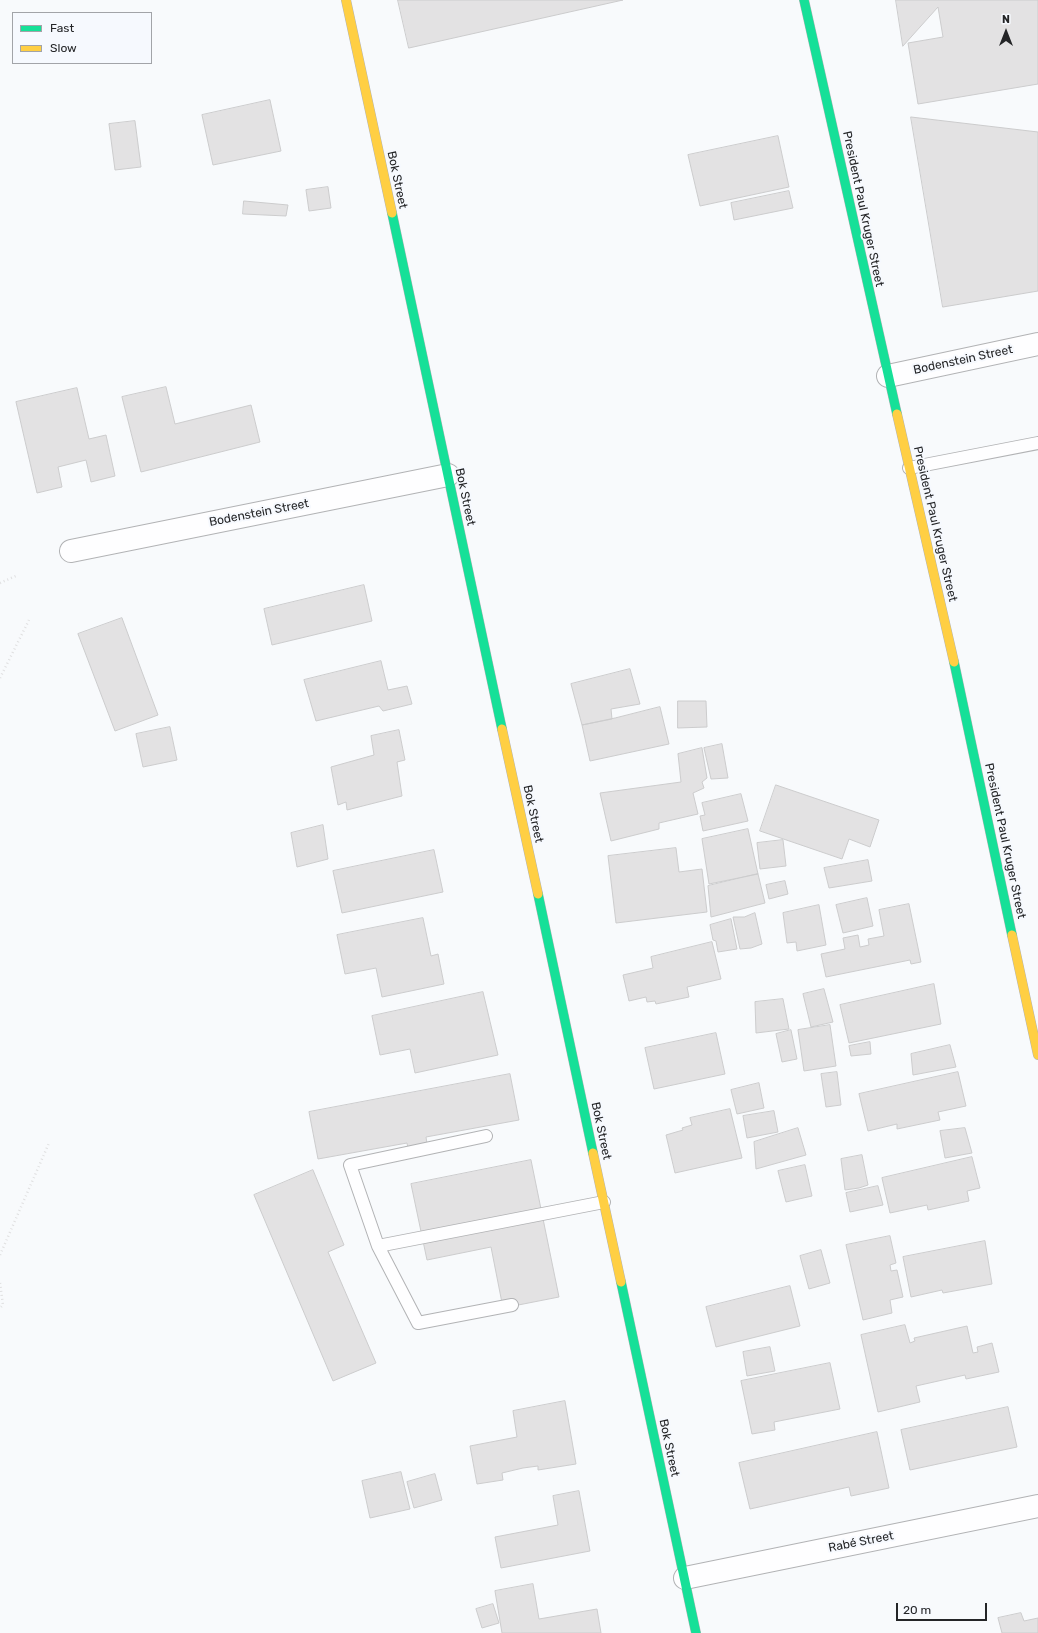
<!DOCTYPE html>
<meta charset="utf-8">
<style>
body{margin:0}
#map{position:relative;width:1038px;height:1633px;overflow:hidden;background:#f8fafc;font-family:Rubik,sans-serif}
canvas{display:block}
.legend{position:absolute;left:12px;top:12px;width:140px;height:52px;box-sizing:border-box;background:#f6f9fe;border:1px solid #a2a4a8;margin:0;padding:5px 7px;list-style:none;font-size:12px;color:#242527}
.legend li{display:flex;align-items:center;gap:8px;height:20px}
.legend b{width:20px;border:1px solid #a2a4a8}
.north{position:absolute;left:986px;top:12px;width:40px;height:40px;-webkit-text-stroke:3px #f6f9fe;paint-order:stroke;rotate:0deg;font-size:11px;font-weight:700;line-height:16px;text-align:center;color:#242527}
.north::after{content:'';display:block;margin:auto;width:14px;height:18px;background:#242527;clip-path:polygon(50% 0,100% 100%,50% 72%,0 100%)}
.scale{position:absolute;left:896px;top:1603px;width:91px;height:18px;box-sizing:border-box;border:2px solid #242527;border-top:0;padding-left:5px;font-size:12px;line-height:14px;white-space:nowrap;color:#242527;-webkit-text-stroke:3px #f6f9fe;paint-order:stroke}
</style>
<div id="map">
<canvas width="1038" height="1633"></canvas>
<ul class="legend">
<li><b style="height:5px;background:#16e098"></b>Fast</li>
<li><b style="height:5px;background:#ffcf43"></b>Slow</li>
</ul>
<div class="north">N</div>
<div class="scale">20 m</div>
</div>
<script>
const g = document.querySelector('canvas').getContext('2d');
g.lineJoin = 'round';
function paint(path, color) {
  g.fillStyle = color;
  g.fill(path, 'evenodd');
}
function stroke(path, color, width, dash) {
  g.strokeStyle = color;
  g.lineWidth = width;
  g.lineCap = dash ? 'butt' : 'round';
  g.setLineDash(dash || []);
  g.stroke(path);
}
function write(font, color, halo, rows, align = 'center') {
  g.font = font + ' Rubik,sans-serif';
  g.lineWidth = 4;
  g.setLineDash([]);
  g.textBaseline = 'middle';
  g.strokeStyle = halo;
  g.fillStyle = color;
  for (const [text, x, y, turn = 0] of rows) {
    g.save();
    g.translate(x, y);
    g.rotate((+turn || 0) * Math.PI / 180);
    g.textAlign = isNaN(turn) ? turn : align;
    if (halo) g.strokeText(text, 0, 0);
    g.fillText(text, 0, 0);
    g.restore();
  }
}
const building = new Path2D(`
 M398,0H623L409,48Z
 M896,0H1038V84L918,104L908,43L943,37L938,7L903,46Z
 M270,100L281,151L213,165L202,115Z
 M911,117L1038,132V291L943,307Z
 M135,121L141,167L115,170L109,124Z
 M778,136L789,187L700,206L688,155Z
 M328,187L331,208L309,211L306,190Z
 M789,191L793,208L734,220L731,203Z
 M244,201L288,205L286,216L243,214Z
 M166,387L175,424L251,405L260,442L141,472L122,397Z
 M77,388L89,439L106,435L115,476L91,482L86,460L58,467L62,487L37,493L16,402Z
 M364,585L372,621L272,645L264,609Z
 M122,618L158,715L115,731L78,634Z
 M381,661L388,690L407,686L412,704L383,711L379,706L316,721L304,680Z
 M630,669L640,704L611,709L612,719L582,725L571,684Z
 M678,701H706L707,727L678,728Z
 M660,707L669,744L590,761L582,725L615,718Z
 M170,727L177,760L143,767L136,734Z
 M399,730L405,760L397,762L402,796L347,810L346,802L338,805L331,767L374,755L371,736Z
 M722,744L728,778L711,779L704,748Z
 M702,748L707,778L702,782L704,788L693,793L698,814L659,823V829L611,841L600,793L681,782L678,754Z
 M776,785L879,820L870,847L849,839L842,859L760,831Z
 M741,794L748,821L703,831L700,816L705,815L702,803Z
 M323,825L328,859L297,867L291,833Z
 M748,829L758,874L709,884L702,839Z
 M783,840L786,866L760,869L757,843Z
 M676,848L679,872L702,869L707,912L616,923L608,856Z
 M434,850L443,892L342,913L333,871Z
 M868,860L872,881L829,888L824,868Z
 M758,874L765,903L711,917L708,886Z
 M785,881L788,894L769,899L766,885Z
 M867,898L873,926L843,933L836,905Z
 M909,904L921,962L911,964L910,960L826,977L821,954L845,949L843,938L858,935L860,947L869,945L868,939L884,936L879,910Z
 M819,905L826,945L797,951L796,942L787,943L783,913Z
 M755,913L762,944L751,948L740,949L733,917H744Z
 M423,918L431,956L438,954L444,984L382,997L376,968L345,974L337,935Z
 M731,919L737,949L718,952L716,941L713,940L710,925Z
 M712,942L721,979L687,987L689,997L656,1004L655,1001L647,1002L646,997L629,1001L623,975L653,968L651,957Z
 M934,984L941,1024L849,1043L840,1005Z
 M824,989L833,1022L811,1027L803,994Z
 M483,992L498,1055L415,1073L410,1049L380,1055L372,1016Z
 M783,999L789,1029L756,1033L755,1002Z
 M830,1025L836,1066L804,1071L798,1030Z
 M791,1030L797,1059L782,1062L776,1034Z
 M716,1033L725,1074L654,1089L645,1048Z
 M870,1042L871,1054L851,1056L849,1046Z
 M950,1045L956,1067L913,1075L911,1054Z
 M837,1072L841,1105L826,1107L821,1074Z
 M958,1072L966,1106L938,1112L940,1120L897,1129V1124L868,1131L859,1094Z
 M510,1074L519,1120L426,1137L428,1150L409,1154L407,1143L318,1159L309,1112Z
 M759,1083L764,1108L737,1114L731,1090Z
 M730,1109L742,1158L675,1173L666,1135L683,1130L682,1128L692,1125L690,1118Z
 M774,1111L778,1132L747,1138L743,1116Z
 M798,1128L806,1155L756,1169L754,1142Z
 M965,1128L972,1153L945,1158L940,1131Z
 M862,1155L868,1185L859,1188L845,1190L841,1159Z
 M972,1157L980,1188L967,1191L969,1201L928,1210L927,1205L890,1213L882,1178Z
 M531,1160L559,1297L503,1308L491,1247L427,1260L411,1184Z
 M805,1165L812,1196L786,1202L778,1171Z
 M313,1170L344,1245L328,1252L376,1363L333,1381L254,1195Z
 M878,1186L883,1205L850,1212L846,1193Z
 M890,1236L896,1263L890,1265L891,1271L897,1270L903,1297L890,1300L892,1313L863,1320L846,1245Z
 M985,1241L992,1284L943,1293L942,1290L911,1297L903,1257Z
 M821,1250L830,1283L809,1289L800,1256Z
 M790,1286L800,1326L716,1347L706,1307Z
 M905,1325L910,1343L915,1341L914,1338L967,1326L973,1353L978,1352L977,1347L992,1343L999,1372L966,1379L965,1375L916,1386L920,1402L878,1412L861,1335Z
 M770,1347L775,1371L747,1376L743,1352Z
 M830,1363L840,1409L774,1422L775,1430L752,1434L741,1381Z
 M565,1401L576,1464L538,1470V1466L523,1468L502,1473L503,1480L477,1484L470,1446L517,1437L513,1411Z
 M1008,1407L1017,1447L910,1470L901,1430Z
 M877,1432L889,1488L851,1496L849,1487L750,1509L739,1463Z
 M401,1472L410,1509L370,1518L362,1481Z
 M435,1474L442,1500L414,1508L407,1482Z
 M579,1491L590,1551L501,1568L495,1537L558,1525L553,1496Z
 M533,1584L539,1619L597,1609L601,1633H502L495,1591Z
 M493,1604L499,1623L482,1628L476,1609Z
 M1021,1613L1024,1621L1038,1618V1633H1002L998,1618Z`);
paint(building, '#e3e2e3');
stroke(building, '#cccccd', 1);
const lane = new Path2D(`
 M909,468L1038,443
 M486,1136L350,1165L378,1246L604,1202
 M378,1246L418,1323L512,1305`);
const street = new Path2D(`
 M888,376L1038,344
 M71,551L448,475
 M685,1578L1038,1506`);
const fast = new Path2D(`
 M804,0L897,414
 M392,213L502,729
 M954,662L1012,935
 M538,894L593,1153
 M621,1282L696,1633`);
const slow = new Path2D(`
 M346,0L392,213
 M897,414L954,662
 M502,729L538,894
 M1012,935L1038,1055
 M593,1153L621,1282`);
stroke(lane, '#b2b3b5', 14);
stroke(street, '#b2b3b5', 24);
stroke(fast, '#b2b3b5', 10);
stroke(slow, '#b2b3b5', 10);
stroke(new Path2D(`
 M0,583L18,575
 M0,678L29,620
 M0,1255L49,1143
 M0,1283L3,1305L0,1308`), '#e0e0e1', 2.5, [1, 3]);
stroke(lane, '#fefeff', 12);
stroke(street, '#fefeff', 22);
stroke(fast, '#16e098', 9);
stroke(slow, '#ffcf43', 9);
write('12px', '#242527', '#f6f9fe', [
 ["Bok Street",397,180,78],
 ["President Paul Kruger Street",863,209,78],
 ["Bodenstein Street",963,360,-12],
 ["Bok Street",465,497,78],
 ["Bodenstein Street",259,513,-11],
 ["President Paul Kruger Street",935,524,77],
 ["Bok Street",533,814,78],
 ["President Paul Kruger Street",1005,841,78],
 ["Bok Street",601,1131,78],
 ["Bok Street",669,1448,78],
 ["Rabé Street",861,1542,-11]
]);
</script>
